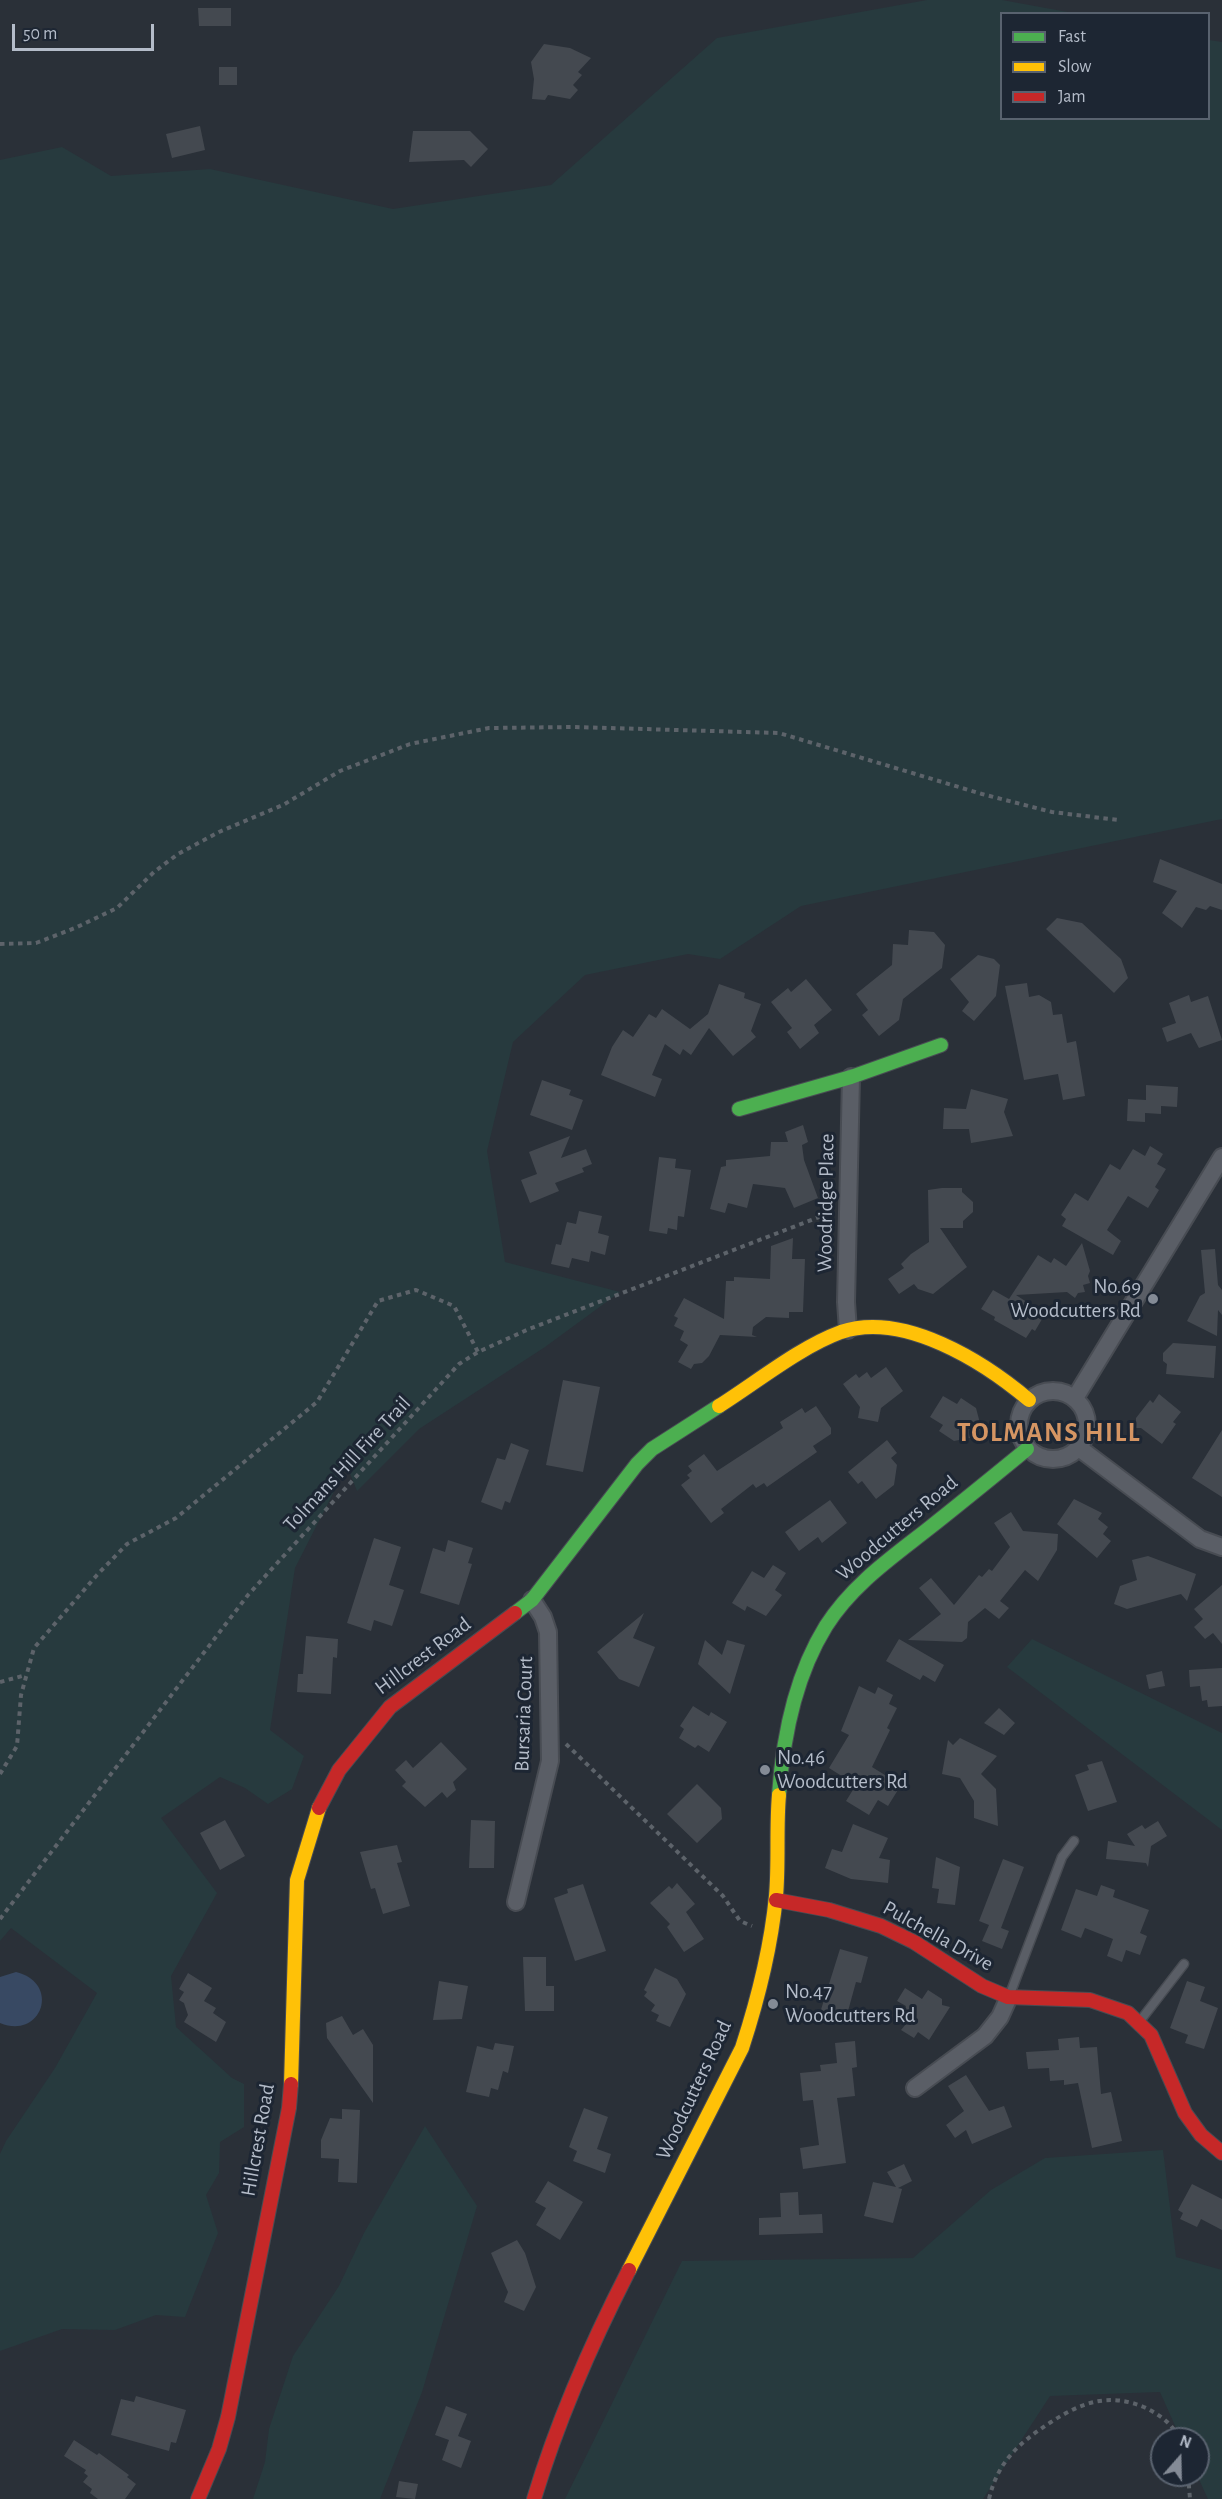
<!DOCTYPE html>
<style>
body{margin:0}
#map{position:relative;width:1222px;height:2499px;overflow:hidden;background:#2a3038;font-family:"Alegreya Sans",sans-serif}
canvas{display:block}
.legend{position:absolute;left:1000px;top:12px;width:210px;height:108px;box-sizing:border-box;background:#1d2633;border:2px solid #59626f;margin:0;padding:8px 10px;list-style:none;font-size:18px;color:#b4bcc9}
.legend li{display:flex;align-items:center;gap:12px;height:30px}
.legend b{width:30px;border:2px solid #59626f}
.north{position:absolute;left:1150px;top:2427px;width:60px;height:60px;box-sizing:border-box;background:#1d2633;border:2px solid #59626f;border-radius:50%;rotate:20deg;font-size:16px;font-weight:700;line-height:24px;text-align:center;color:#b4bcc9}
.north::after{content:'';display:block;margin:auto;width:21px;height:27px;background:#848b96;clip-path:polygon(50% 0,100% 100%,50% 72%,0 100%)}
.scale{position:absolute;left:12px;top:24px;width:142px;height:27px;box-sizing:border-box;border:3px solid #b4bcc9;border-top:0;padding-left:8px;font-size:18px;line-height:21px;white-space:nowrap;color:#b4bcc9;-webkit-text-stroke:4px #1d2633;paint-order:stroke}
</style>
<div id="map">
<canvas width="1222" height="2499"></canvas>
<ul class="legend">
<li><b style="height:8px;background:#4caf50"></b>Fast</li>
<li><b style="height:8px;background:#ffc107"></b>Slow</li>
<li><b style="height:8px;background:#c62828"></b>Jam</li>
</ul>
<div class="north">N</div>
<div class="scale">50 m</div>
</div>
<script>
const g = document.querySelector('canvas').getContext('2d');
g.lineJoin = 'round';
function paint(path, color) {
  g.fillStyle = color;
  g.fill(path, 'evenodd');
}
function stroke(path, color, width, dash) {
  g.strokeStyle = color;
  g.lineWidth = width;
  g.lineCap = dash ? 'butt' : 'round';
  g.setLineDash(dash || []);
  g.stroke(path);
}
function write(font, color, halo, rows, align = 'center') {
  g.font = font + ' "Alegreya Sans",sans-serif';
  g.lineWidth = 6;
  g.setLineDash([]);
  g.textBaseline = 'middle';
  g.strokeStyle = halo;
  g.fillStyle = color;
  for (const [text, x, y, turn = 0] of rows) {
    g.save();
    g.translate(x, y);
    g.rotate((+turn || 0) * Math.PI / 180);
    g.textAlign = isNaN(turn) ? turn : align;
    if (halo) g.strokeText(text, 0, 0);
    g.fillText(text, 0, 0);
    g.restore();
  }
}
paint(new Path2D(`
 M927,0H1002L1073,13L1002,14V118H1208L1209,40L1222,42V819L801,906L720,959L688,954L585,975L513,1042L487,1151L505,1262L620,1292L545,1347L419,1429L357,1491L347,1466L295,1568L270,1730L304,1756L292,1789L268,1804L245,1788L220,1777L161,1818L217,1893L171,1976L176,2027L232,2078L244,2084V2127L220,2142L219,2173L206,2195L218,2233L185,2317L156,2315L115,2330L62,2329L0,2351V2154L6,2141L55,2068L97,1993L11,1928L0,1941V160L62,147L111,176L210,169L393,209L551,185L717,38Z
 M1032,1639L1222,1733V1830L1007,1667Z
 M425,2126L477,2206L422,2392L380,2499H253L265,2462L269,2429L293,2356L339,2286L364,2233Z
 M1163,2150L1176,2257L1222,2270V2499H1208L1197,2475L1198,2439H1181L1160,2392L1050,2396L983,2499H565L682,2261L913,2258L991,2190L1045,2158Z`), '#273a3e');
paint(new Path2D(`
 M16,1972C61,1983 42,2040 0,2023V1977Z`), '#384963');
paint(new Path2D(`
 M198,8H231V26H199Z
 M544,44L570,48L591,58L578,72L582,75L573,85L578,90L570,99L548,95L545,100L532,99L534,79L531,62Z
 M219,67H237V85H219Z
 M200,126L205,150L172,158L166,134Z
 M413,131H470L488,149L471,167L464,160L409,162Z
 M1160,859L1222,884V910L1210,906L1206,910L1196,907L1182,928L1162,913L1177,891L1153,882Z
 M1057,918L1082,923L1121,959L1128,978L1114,993L1046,929Z
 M909,930L934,932L945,945L942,968L903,999L899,1020L879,1036L862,1015L868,1010L856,994L892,965L893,944L908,945Z
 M978,955L994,959L1000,965L996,996L974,1021L962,1011L969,1002L950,979Z
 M806,979L832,1010L814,1025L819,1033L800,1049L787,1032L792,1028L771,1002L788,988L791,992Z
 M1027,983L1029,997L1039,995L1051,1002L1053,1015L1062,1014L1067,1043L1076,1041L1085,1096L1063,1100L1058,1074L1024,1080L1005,986Z
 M719,984L745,993L744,998L761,1004L751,1031L756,1037L733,1056L709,1028L691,1055L683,1049L680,1055L665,1044L652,1075L662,1079L655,1097L601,1075L612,1047L623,1030L633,1037L649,1014L656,1018L662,1009L690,1029L708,1014Z
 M1189,995L1191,1002L1208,996L1222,1040L1199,1048L1191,1033L1167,1042L1162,1028L1176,1023L1169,1003Z
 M542,1080L571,1090L569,1095L583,1100L572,1130L530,1115Z
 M1146,1085L1178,1087L1177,1107L1161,1106V1114L1145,1113V1122L1127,1121L1128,1099L1146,1100Z
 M971,1089L1008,1099L1004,1112L1013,1136L971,1143L969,1129H943L944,1108L966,1109Z
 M803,1125L808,1142L802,1145L804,1160L818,1198L794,1208L785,1188L753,1184L747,1208L728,1203L725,1213L710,1209L721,1167L726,1166V1160L770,1156L771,1142H788L785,1132Z
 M570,1136L561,1158L586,1149L592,1164L582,1168L584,1172L555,1183L559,1191L530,1203L521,1180L537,1174L529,1152Z
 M1150,1146L1163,1154L1157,1164L1166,1169L1155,1187L1159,1190L1148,1208L1128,1196L1107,1230L1121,1241L1113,1255L1062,1226L1066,1219L1061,1215L1075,1193L1088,1201L1110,1164L1120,1170L1133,1149L1145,1156Z
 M659,1157L676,1159L675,1168L691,1170L684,1217L678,1216L677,1230L668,1228L667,1234L649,1231Z
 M942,1188H962V1192L973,1202V1212L963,1221V1228H940L967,1267L933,1294L918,1289L914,1284L899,1294L888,1279L904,1268L901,1264L911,1254L929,1242L928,1190Z
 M579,1211L602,1216L598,1233L609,1236L605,1255L591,1251L589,1262L572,1258L569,1268L551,1264L556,1244L561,1245L567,1222L576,1224Z
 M793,1238L792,1259H805L803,1312H789V1318L766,1317L753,1327L752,1335L757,1337L720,1335L709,1356L702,1363L694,1364L691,1369L678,1362L688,1345L680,1340L684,1331L674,1326L678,1318L674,1316L684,1298L724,1319L726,1281H734V1277L770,1279L771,1246Z
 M1082,1243L1090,1271L1088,1276L1090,1283L1083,1285L1085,1292L1078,1293L1075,1298L1067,1292L1016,1295L1045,1314L1035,1331L1032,1329L1026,1338L994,1320L995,1317L981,1309L993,1290L1009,1299L1038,1255L1051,1263L1054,1258L1066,1266Z
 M1215,1249L1218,1285L1222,1290V1315L1218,1310L1217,1336L1187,1321L1200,1296L1205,1293L1201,1250Z
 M1173,1343L1216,1346L1214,1378L1166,1374L1167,1364L1163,1361V1353Z
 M886,1367L903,1391L881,1408L878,1422L858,1418L860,1407L843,1384L856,1374L859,1378L867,1372L871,1378Z
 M563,1380L600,1387L583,1472L546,1465Z
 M1159,1394L1181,1412L1173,1422L1176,1424L1162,1444L1141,1428H1136V1418L1150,1400L1153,1403Z
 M943,1396L957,1404L961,1398L976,1408L981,1427L975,1437L954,1441L939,1431L943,1425L930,1417Z
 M816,1406L831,1428V1434L813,1446L817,1452L767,1487L764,1483L756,1488L753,1484L721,1509L724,1513L711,1523L681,1485L690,1478L687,1475L692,1471L688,1466L704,1454L717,1471L783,1428L780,1422L802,1408L805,1413Z
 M1222,1430V1497L1192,1478Z
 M887,1440L897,1453L891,1458L897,1465L894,1485L876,1499L862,1481L858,1484L848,1472Z
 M511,1443L529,1450L510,1503L505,1501L502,1510L481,1502L497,1458L505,1460Z
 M1074,1499L1102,1513L1098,1519L1108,1527L1103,1534L1111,1541L1097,1558L1057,1524Z
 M830,1500L847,1523L822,1543L818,1537L799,1551L785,1532Z
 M1011,1512L1023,1531L1058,1534L1057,1550L1038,1581L1025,1570L1000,1601L1009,1608L999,1619L985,1608L968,1622L967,1638L962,1642L908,1640L941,1614L919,1588L931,1578L954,1605L979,1575L982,1577L989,1569L992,1571L1010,1547L994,1523Z
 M374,1538L401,1547L389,1585L404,1590L392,1626L374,1620L371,1631L347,1623Z
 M448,1540L473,1548L468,1563L472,1564L459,1605L420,1593L433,1548L445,1552Z
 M1148,1556L1196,1574L1187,1601L1181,1594L1127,1609L1114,1604L1120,1586L1137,1580L1132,1560Z
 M773,1565L786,1573L775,1590L782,1595L766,1616L747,1606L745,1611L732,1603L752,1571L764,1578Z
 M1222,1585V1644L1213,1633L1205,1639L1194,1627L1203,1619L1194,1609Z
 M644,1613L633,1638L655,1647L639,1687L619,1679L597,1652Z
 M306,1636L338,1639L337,1658L333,1657L331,1694L297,1692L298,1674H303Z
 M899,1639L944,1665L935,1682L923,1675L920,1680L886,1661Z
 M705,1640L722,1655L727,1640L745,1645L730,1694L698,1664Z
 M1222,1668V1706L1208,1707L1207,1700L1202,1701L1200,1686L1190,1687L1189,1670Z
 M1162,1671L1165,1686L1149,1689L1146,1675Z
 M859,1686L875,1694L878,1687L893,1695L889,1704L897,1708L887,1728L890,1730L872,1767L901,1785L888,1806L878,1800L869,1815L846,1801L856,1785L829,1768L849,1735L841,1731Z
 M693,1706L709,1716L711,1712L727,1722L709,1752L698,1745L695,1748L679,1738L684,1729L680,1726Z
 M999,1708L1015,1723L1004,1735L984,1723Z
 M960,1738L997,1756L981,1774L996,1789L998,1826L974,1818V1801L960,1778L942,1774L948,1740L953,1745Z
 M441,1742L467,1769L453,1782L456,1790L447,1798L442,1792L425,1807L402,1786L406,1782L395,1770L406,1760L413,1768Z
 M1102,1761L1117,1802L1088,1811L1075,1775L1089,1770L1087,1765Z
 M697,1784L721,1808L722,1819L697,1843L667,1814Z
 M225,1820L245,1856L220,1870L200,1833Z
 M471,1820L495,1821L494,1868H469Z
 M1158,1821L1167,1836L1151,1846L1148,1867L1146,1863L1106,1859L1108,1841L1135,1846L1127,1834L1142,1825L1145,1829Z
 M853,1824L888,1838L879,1858L890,1860L888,1883L851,1879L825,1868L832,1849L842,1852Z
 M397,1845L402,1862L397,1863L410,1906L383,1914L375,1888L371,1889L360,1852Z
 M936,1857L960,1867L955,1905L937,1903L939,1889L932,1888Z
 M1003,1859L1024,1867L1001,1928L1009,1931L1002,1949L982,1941L989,1925L979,1921Z
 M677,1883L695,1904L686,1912L704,1939L684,1952L667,1927L670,1924L650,1903L669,1886L672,1889Z
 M583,1884L606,1951L575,1961L554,1898L568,1893L567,1889Z
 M1101,1885L1115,1890L1113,1897L1149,1910L1140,1933L1147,1936L1140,1955L1126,1950L1122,1962L1107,1956L1113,1939L1085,1928L1081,1938L1061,1930L1076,1889L1097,1896Z
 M840,1949L868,1957L861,1983L856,1982L845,2022L819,2016Z
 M523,1957H546V1986H554V2011H525Z
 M655,1968L677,1979L686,1994L670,2027L656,2021L659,2015L651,2011L655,2005L644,1996L647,1992L644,1990Z
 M188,1973L212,1988L204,2001L216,2008L213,2013L226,2022L216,2042L184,2022L188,2015L184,2003L179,2000L184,1992L179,1989Z
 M439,1981L468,1986L462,2019L433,2020Z
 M1187,1981L1205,1987L1200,2001L1218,2008L1204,2049L1185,2043L1188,2035L1170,2028Z
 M905,1988L922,1999L928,1990L942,1999V2005L950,2007L929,2040L918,2032L914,2038L901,2030L906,2024L900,2019L906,2006L897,2001Z
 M342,2016L353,2035L363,2029L373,2045V2103L327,2038L326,2023Z
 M1079,2037L1080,2048L1097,2047L1101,2094L1111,2092L1122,2141L1092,2148L1078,2083L1064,2085V2080L1050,2081L1049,2068L1028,2069L1026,2052L1059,2050L1058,2039Z
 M855,2041L857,2067L852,2068L855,2096L837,2098L846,2163L803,2169L800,2148L819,2145L813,2100L803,2101L800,2073L821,2071L820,2065L837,2063L835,2043Z
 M495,2043L514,2046L508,2073L503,2071L498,2090L491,2088L489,2097L466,2092L477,2046L493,2050Z
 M966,2075L989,2111L1004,2106L1012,2127L972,2144L966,2130L955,2138L946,2125L964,2111L948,2086Z
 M584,2108L608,2117L597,2149L611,2154L605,2173L573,2161L577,2151L569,2147Z
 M342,2109L360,2110L357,2183L338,2182L339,2159L321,2158V2140L330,2118L342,2119Z
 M904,2164L912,2181L898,2188L902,2189L893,2223L864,2216L873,2182L896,2187L887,2172Z
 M548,2181L583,2202L560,2240L536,2225L546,2208L535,2202Z
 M1192,2184L1222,2199V2230L1201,2219L1197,2227L1180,2219L1183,2213L1178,2210Z
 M798,2192L799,2215L822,2214L823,2233L759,2235V2218L781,2217L780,2193Z
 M517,2240L525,2253L536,2287L524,2311L504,2302L508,2292L491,2253Z
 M136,2396L186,2410L176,2443L171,2442L169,2451L111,2435L121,2399L134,2402Z
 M446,2406L467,2414L458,2436L471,2441L461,2468L442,2460L449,2440L435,2435Z
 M74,2440L97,2455L99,2453L129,2475L127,2477L136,2484L125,2499H98L90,2493L92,2489L83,2482L88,2476L84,2473L86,2470L64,2456Z
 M399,2481L418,2484L415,2499L396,2497Z`), '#444950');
const lane = new Path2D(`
 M1010,1994L1062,1857L1074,1841
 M1140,2021L1184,1964`);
const street = new Path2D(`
 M848,1330L846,1302L851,1077
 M1019 1425a34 34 0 1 1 68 0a34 34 0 1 1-68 0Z
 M1075,1398L1222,1157
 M1079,1448L1200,1539L1222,1547
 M516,1902L550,1761L548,1632L543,1617L532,1600
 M915,2088L985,2036L1000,2017L1009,1997`);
const fast = new Path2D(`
 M739,1109L851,1077L941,1045
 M515,1613L532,1600L637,1464L652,1449L719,1406
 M779,1795C783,1736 795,1676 826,1626C852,1585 891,1558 928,1529C961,1503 994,1476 1027,1449`);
const slow = new Path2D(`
 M719,1406C757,1382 800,1347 841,1332C904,1311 984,1362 1029,1400
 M291,2084L297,1880L319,1808
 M629,2270L742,2048C758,1999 771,1947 776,1896C779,1862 776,1828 779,1795`);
const jam = new Path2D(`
 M319,1808L339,1770L390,1707L515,1613
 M776,1900L829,1910L881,1926L914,1942L982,1986L1008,1997L1090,2000L1128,2013L1151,2035L1185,2113L1201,2135L1222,2153
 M198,2499L219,2449L228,2417L289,2108L291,2084
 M534,2499C558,2419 591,2344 629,2270`);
stroke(lane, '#484c53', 11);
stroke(street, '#484c53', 20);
stroke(fast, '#484c53', 16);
stroke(slow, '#484c53', 16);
stroke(jam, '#484c53', 16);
stroke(new Path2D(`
 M0,944L36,943L75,928L117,908L154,872L178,854L219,832L283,805L340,771L410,744L489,728L575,727L779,733L982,794L1052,812L1118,820
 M0,1682L26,1675
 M566,1744L723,1896L740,1921L752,1926
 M0,1774L17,1746L21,1695L34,1648L97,1575L127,1544L176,1518L317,1402L378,1301L416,1290L454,1306L478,1352
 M0,1919L248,1595L459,1364L478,1352L529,1329L832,1212
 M1188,2475L1190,2499
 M989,2499C998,2461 1019,2443 1051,2422C1082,2402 1110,2392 1146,2408C1160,2415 1173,2424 1179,2439`), '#5d636a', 4, [4.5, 4.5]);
stroke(lane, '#5a5e66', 8);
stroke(street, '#5a5e66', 16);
stroke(fast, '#4caf50', 14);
stroke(slow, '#ffc107', 14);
stroke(jam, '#c62828', 14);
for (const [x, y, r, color] of [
 [1153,1299,6,"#848b96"],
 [765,1770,6,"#848b96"],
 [773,2004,6,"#848b96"]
]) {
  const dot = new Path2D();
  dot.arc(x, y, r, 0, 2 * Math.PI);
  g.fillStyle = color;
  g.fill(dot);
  stroke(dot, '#1d2633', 2);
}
write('21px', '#b4bcc9', '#1d2633', [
 ["Woodridge Place",826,1203,-89],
 ["Tolmans Hill Fire Trail",347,1464,-47],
 ["Woodcutters Road",897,1528,-40],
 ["Hillcrest Road",423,1656,-37],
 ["Bursaria Court",524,1714,-88],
 ["Pulchella Drive",938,1936,29],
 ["Woodcutters Road",694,2090,-65],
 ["Hillcrest Road",258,2140,-80]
]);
write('21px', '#b4bcc9', '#1d2633', [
 ["No.69",1141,1287,"right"],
 ["Woodcutters Rd",1141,1311,"right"],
 ["No.46",777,1758],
 ["Woodcutters Rd",777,1782],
 ["No.47",785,1992],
 ["Woodcutters Rd",785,2016]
], 'left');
g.letterSpacing = '1.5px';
write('bold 27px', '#d59563', '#1d2633', [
 ["TOLMANS HILL",1049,1433]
]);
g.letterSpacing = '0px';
</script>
